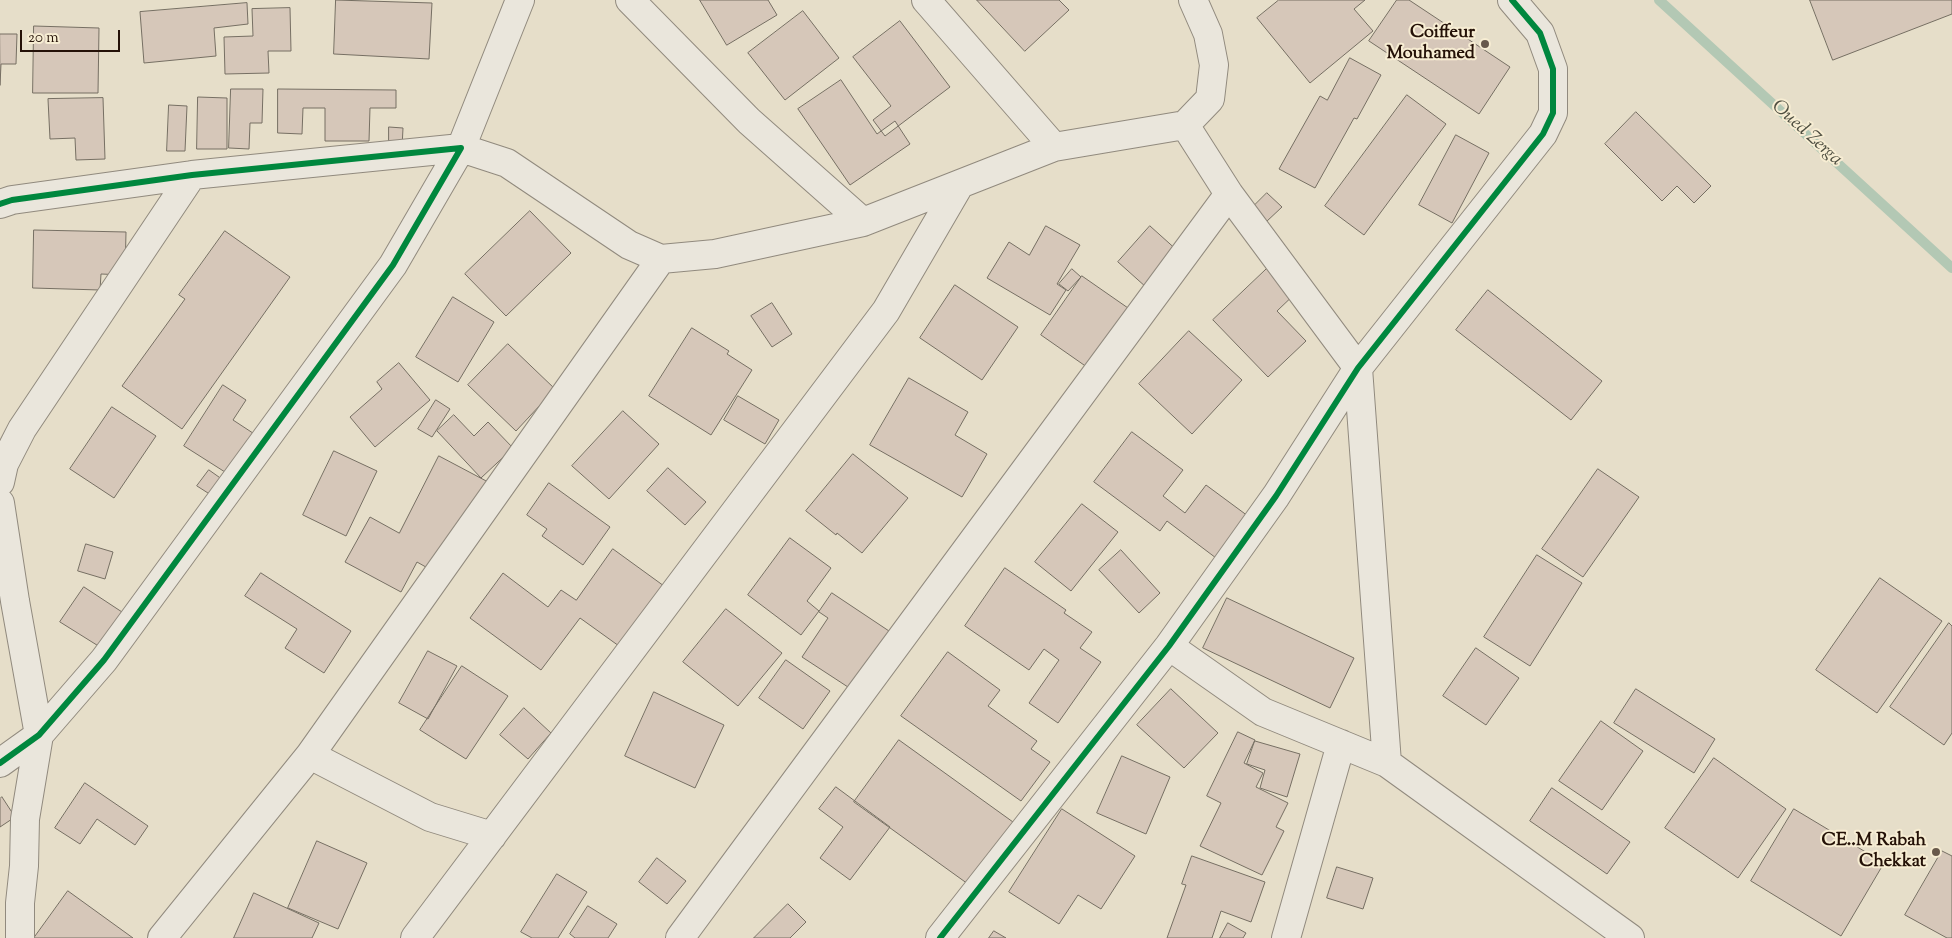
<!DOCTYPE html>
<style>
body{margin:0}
#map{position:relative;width:1952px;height:938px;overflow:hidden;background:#e6dec9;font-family:"Sorts Mill Goudy",serif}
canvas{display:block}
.scale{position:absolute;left:20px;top:30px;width:100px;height:22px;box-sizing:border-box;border:2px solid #241107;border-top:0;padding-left:6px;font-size:15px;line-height:18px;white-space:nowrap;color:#241107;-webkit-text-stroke:4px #f7edd3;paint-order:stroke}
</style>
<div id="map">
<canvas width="1952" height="938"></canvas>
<div class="scale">20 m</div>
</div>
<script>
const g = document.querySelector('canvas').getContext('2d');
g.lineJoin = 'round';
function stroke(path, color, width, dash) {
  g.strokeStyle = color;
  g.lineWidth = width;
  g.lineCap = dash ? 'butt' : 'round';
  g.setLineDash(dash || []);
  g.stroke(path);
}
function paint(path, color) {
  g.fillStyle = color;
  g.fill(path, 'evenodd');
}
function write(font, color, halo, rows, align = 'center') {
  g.font = font + ' "Sorts Mill Goudy",serif';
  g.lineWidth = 4;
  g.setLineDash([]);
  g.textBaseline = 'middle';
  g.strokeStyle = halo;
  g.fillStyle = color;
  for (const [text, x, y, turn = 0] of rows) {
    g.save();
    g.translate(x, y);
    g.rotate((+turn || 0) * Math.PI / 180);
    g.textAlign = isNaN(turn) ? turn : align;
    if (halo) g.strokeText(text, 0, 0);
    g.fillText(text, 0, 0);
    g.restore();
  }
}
stroke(new Path2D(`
 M1659,0L1952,268`), '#b3c8b4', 10);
const building = new Path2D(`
 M336,0L432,3L429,59L334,54Z
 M700,0H768L777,15L727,45Z
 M977,0H1059L1069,10L1025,51Z
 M1279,0H1365L1354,9L1373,31L1310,83L1257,18Z
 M1397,0H1409L1510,67L1479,114L1369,41Z
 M1810,0H1952V14L1833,60Z
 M247,3L248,24L214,28L216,56L144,63L140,12Z
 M290,8L291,51H268L269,73L225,74L224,37L253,36L252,9Z
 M803,11L839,58L785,100L748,53Z
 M900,21L950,87L885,136L873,120L891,106L853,57Z
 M34,26L99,28L98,93H33Z
 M0,34H17L16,64H1L0,85Z
 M1350,58L1381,75L1357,119L1354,118L1315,188L1279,169L1320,96L1327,100Z
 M841,80L877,134L895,121L910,144L850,185L798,109Z
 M231,89H263L262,123H250L249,149L229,148Z
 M278,89L396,90V108H370L369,141H325V108H303L302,134L278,133Z
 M1407,95L1446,124L1364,235L1325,206Z
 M198,97L227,98V149H197Z
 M103,98L105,159L76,160L75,138L50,139L48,99Z
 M169,105L187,106L185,151H167Z
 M1636,112L1711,186L1694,203L1677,186L1662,201L1605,144Z
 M389,127L403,128L402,148H389Z
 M1456,135L1489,153L1452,223L1419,205Z
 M1267,193L1282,207L1266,222L1252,208Z
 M530,211L571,253L506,316L465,274Z
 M1046,226L1080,245L1057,284L1066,290L1050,315L987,278L1009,242L1029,255Z
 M1150,226L1189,261L1156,296L1118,262Z
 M34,230L126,232L125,275L101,274L100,290L33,288Z
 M225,231L290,277L182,429L122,386L185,299L179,295Z
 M1274,262L1300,289L1277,311L1306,341L1268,377L1213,320Z
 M1072,269L1081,277L1068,291L1059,284Z
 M1082,276L1128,308L1094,372L1041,335Z
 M955,285L1018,327L982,380L920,338Z
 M1488,290L1602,381L1571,420L1456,330Z
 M453,297L494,322L458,382L416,357Z
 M772,303L792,334L772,347L751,316Z
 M692,328L729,351L727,354L752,370L711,435L649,396Z
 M1189,331L1242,380L1192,434L1139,384Z
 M508,344L555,389L516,431L468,385Z
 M399,363L430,400L375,447L350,417L382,389L377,382Z
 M909,378L968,412L955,435L987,454L962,497L870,445Z
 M223,385L246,400L233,420L262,439L236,479L184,446Z
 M738,396L779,420L765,444L724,420Z
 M436,400L450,409L432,437L418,429Z
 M112,407L156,436L114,498L70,469Z
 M623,411L659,444L609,499L572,466Z
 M454,415L474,436L488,422L513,448L481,478L437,431Z
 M1132,432L1183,470L1163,496L1185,513L1206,485L1252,519L1220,561L1167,521L1160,531L1094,482Z
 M334,451L377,471L346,536L303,515Z
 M853,454L908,498L862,553L837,533L836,535L806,511Z
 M439,456L490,483L440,575L417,562L401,592L345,562L370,517L399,533Z
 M668,468L706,502L685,525L647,491Z
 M1598,469L1639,497L1583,577L1542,549Z
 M209,470L233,487L222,502L197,486Z
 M549,483L610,527L583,565L542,536L547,529L527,515Z
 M1082,504L1118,532L1071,591L1035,562Z
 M790,538L831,568L807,601L819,611L801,635L748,595Z
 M86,544L113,552L105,579L78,571Z
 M613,549L664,586L619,646L580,618L541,670L470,618L503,573L548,607L561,590L576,600Z
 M1121,550L1160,593L1139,613L1099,570Z
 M1537,555L1582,583L1530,666L1484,637Z
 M1005,568L1066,610L1064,613L1092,632L1080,648L1101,662L1058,723L1029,703L1059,660L1044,649L1029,670L965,626Z
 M261,573L351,631L324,673L285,648L297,629L245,596Z
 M1880,578L1942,621L1877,713L1816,670Z
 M84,587L122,612L100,647L60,622Z
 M832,593L889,631L851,689L802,657L828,618L819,612Z
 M1227,598L1354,658L1330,708L1203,648Z
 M726,609L782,653L738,706L683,662Z
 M1949,623L1952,626V733L1944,745L1890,707Z
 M1476,648L1519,678L1486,725L1443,696Z
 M428,651L457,666L428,719L399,703Z
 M948,652L1000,690L988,706L1037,741L1031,749L1050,762L1021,801L901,716Z
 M786,660L830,691L803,729L759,698Z
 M462,666L508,696L466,759L420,730Z
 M1171,689L1218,733L1184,768L1137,725Z
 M1636,689L1715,739L1694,773L1614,723Z
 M654,692L724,725L695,788L625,756Z
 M524,708L551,733L528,759L500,735Z
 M1601,721L1643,751L1602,810L1559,781Z
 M1238,732L1255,740L1244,763L1263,773L1256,787L1288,803L1276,827L1284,831L1262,875L1200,846L1221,803L1207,796Z
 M899,740L1013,822L968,884L854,802Z
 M1255,741L1300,754L1287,797L1260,788L1265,770L1247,764Z
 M1122,756L1170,777L1146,834L1097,813Z
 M1714,758L1786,809L1738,878L1665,828Z
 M85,783L148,826L135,845L97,819L80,844L55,828Z
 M836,787L890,827L850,880L820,858L843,827L819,809Z
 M1552,788L1630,842L1607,874L1530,821Z
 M2,797L15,817L0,827V799Z
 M1062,809L1135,856L1101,909L1078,895L1059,924L1009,892Z
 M1794,809L1884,863L1841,936L1751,881Z
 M317,841L367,863L338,929L288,908Z
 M1942,851L1952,856V938H1947L1905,915Z
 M1192,856L1265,882L1251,922L1221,911L1212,938H1167L1186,885L1182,884Z
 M657,858L686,881L667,904L639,882Z
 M1337,867L1373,878L1363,909L1327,898Z
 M557,874L587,892L558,938H532L521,932Z
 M68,891L133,938H34Z
 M254,893L319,923L312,938H234Z
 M788,904L806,922L790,938H754Z
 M588,906L617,924L608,938H575L570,934Z
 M1228,923L1246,933L1243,938H1220Z
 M994,931L1006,938H989Z`);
paint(building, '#d6c7b9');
stroke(building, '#766f63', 1);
const minor = new Path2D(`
 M520,0L461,148L507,163L629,245L661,259L715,254L863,222L1054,147L1185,125L1210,99L1214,65L1208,34L1193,0
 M630,0L749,121L863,222
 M926,0L1054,147
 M1185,125L1229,194L1358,368L1387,763L1630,938
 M0,204L12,200L192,175L461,148L393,265L104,660L39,735L0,763
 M0,482L4,464L22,429L192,175
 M0,503L15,601L39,735L25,819L24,866L20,903V938
 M1169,646L1263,712L1387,763
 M310,755L430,817L492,836
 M162,938L310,755L661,259
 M415,938L886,311L960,184
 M680,938L1229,194
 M940,938L1169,646L1276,496L1358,368L1543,134L1553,113V69L1540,33L1512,0
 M1286,938L1341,744`);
stroke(minor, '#918a7e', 30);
stroke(minor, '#eae6dc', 28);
stroke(new Path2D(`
 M0,204L12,200L192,175L461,148L393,265L104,660L39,735L0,763
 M940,938L1169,646L1276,496L1358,368L1543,134L1553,113V69L1540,33L1512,0`), '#00873e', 6);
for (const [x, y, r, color] of [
 [1485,44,5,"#68594b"],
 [1936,852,5,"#68594b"]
]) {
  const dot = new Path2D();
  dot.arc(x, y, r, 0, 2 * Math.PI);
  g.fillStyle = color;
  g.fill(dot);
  stroke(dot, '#f7edd3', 2);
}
write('bold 18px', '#241107', '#f7edd3', [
 ["Coiffeur",1475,34],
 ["Mouhamed",1475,55],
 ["CE..M Rabah",1926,842],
 ["Chekkat",1926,863]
], 'right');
write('italic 19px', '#4e4e40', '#f7edd3', [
 ["Oued Zerga",1806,134,42]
]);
</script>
